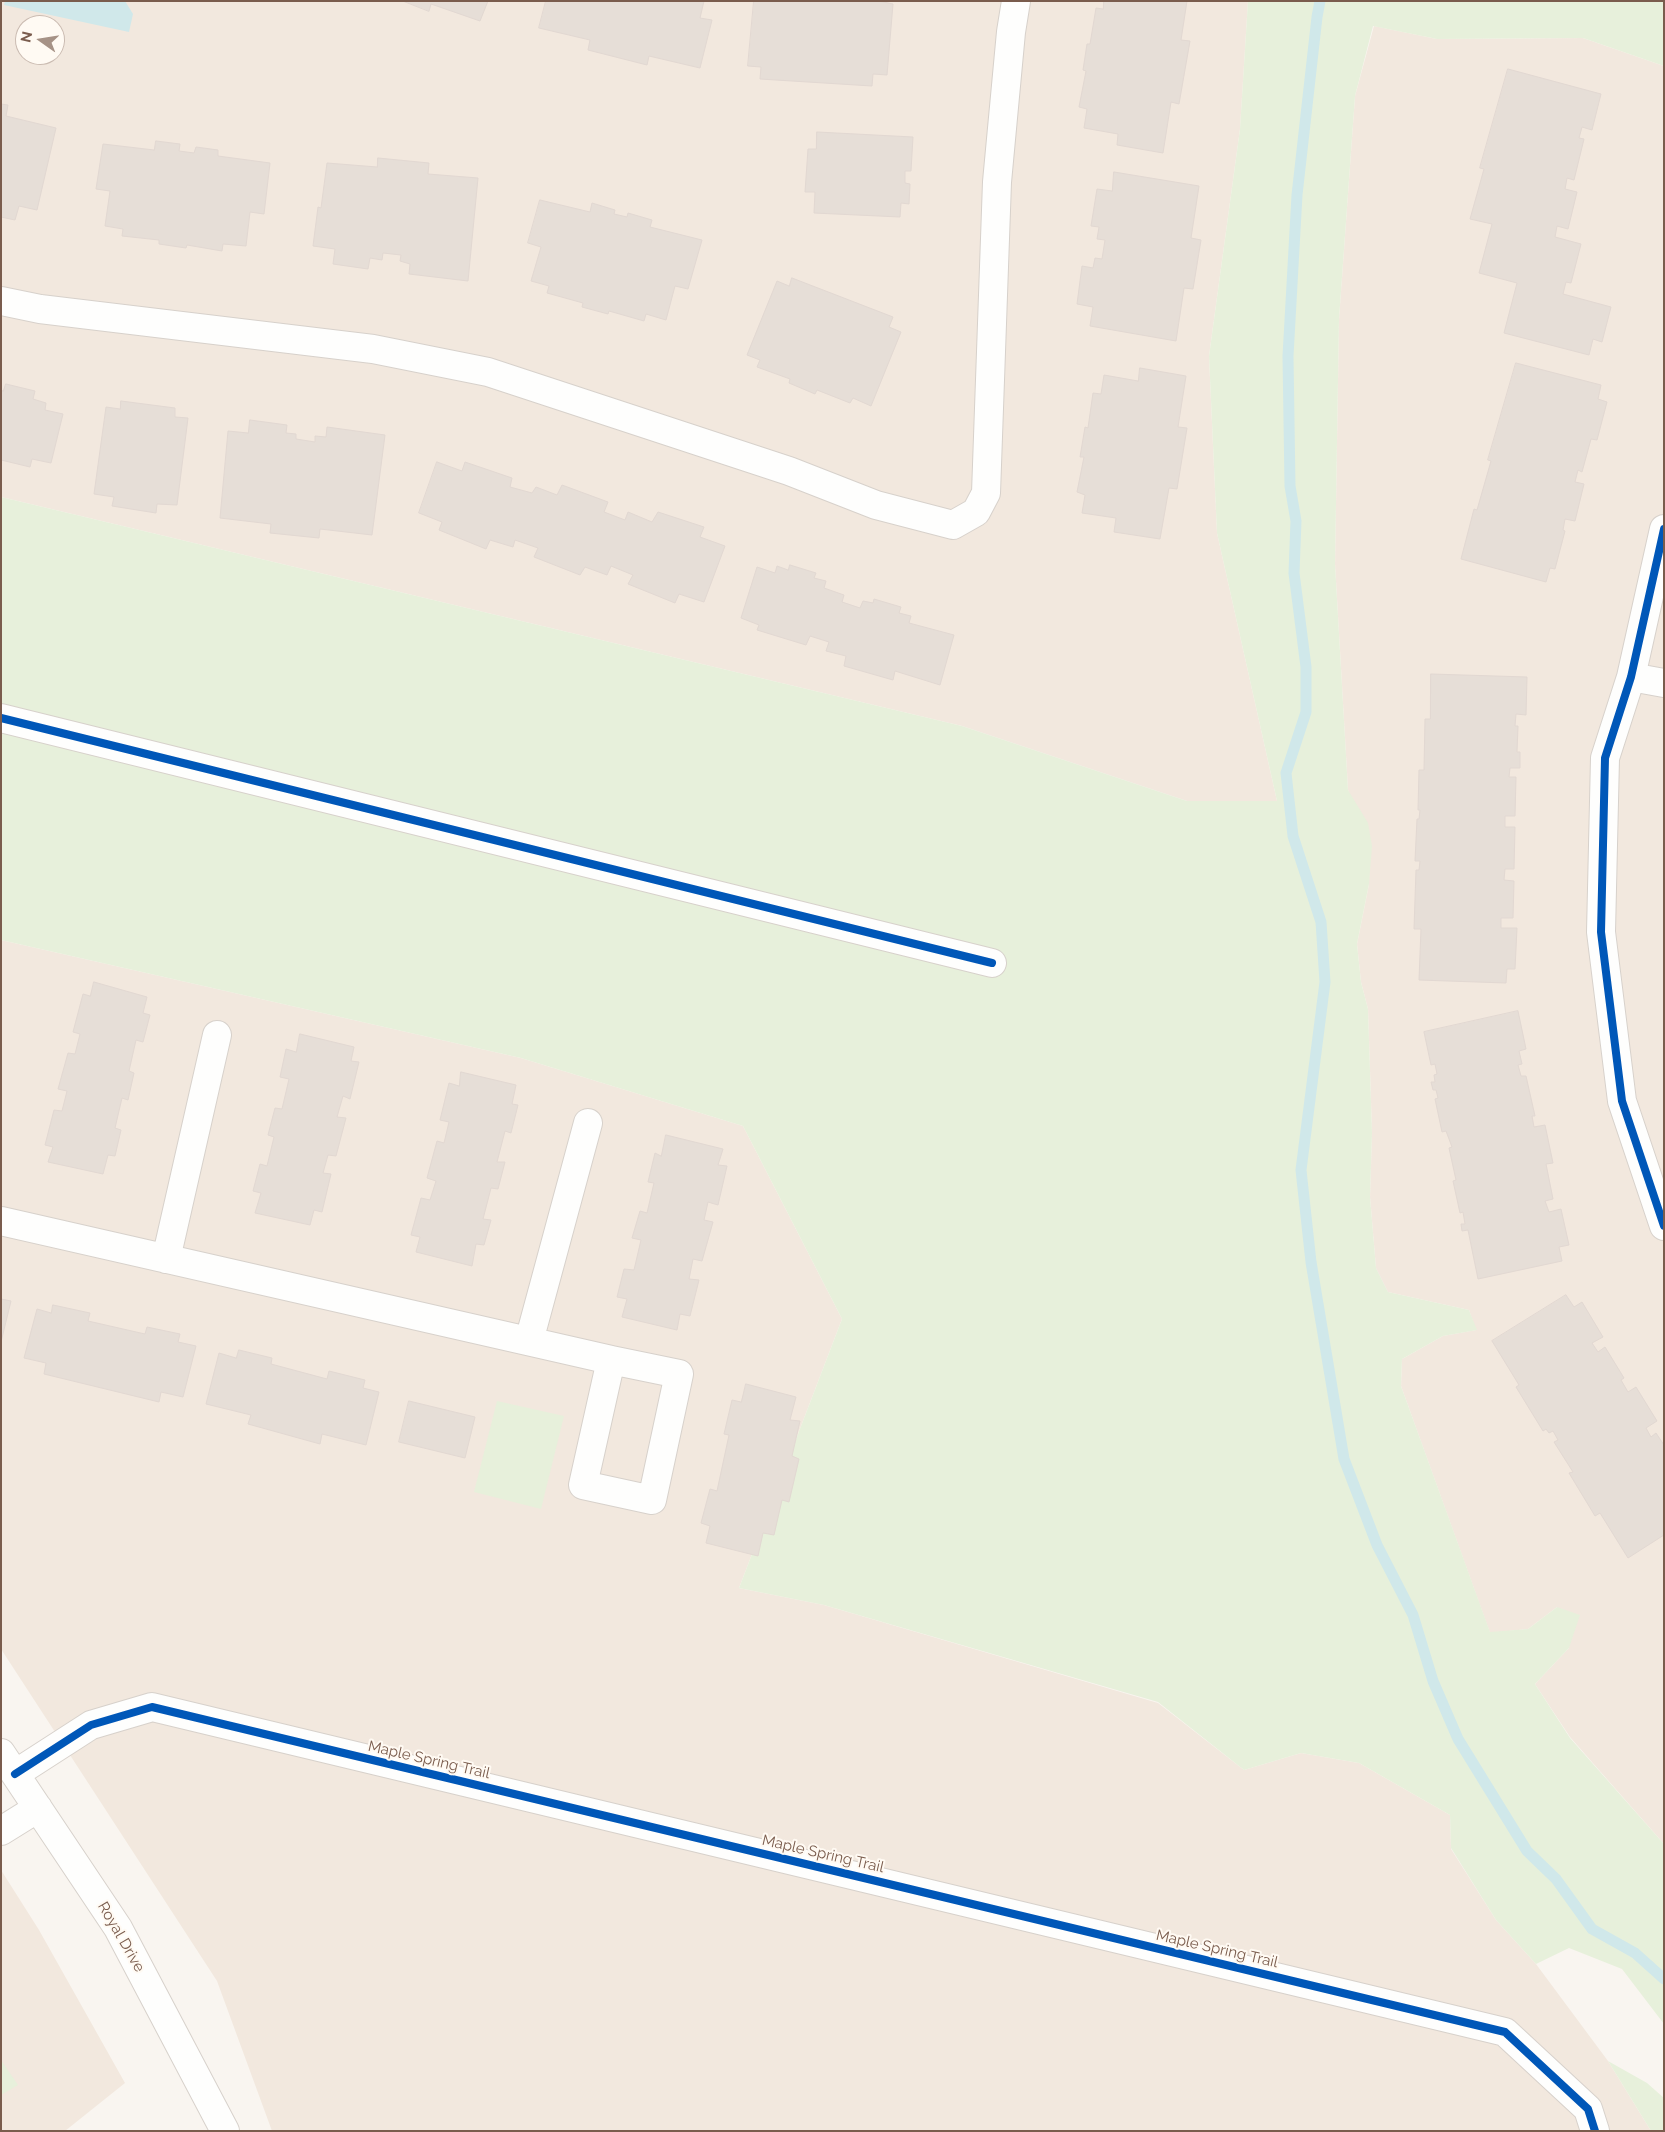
<!DOCTYPE html>
<style>
body{margin:0}
#map{position:relative;width:1665px;height:2132px;overflow:hidden;background:#f9f5f0;font-family:Raleway,sans-serif}
canvas{display:block}
.frame{position:absolute;inset:0;border:2px solid #7a5c4d;pointer-events:none}
.north{position:absolute;left:15px;top:15px;width:50px;height:50px;box-sizing:border-box;background:#fffaf3;border:1px solid #cabbb1;border-radius:50%;rotate:283deg;font-size:14px;font-weight:700;line-height:20px;text-align:center;color:#7a5c4d}
.north::after{content:'';display:block;margin:auto;width:18px;height:22px;background:#a69286;clip-path:polygon(50% 0,100% 100%,50% 72%,0 100%)}
</style>
<div id="map">
<canvas width="1665" height="2132"></canvas>
<div class="frame"></div>
<div class="north">N</div>
</div>
<script>
const g = document.querySelector('canvas').getContext('2d');
g.lineJoin = 'round';
function paint(path, color) {
  g.fillStyle = color;
  g.fill(path, 'evenodd');
}
function stroke(path, color, width, dash) {
  g.strokeStyle = color;
  g.lineWidth = width;
  g.lineCap = dash ? 'butt' : 'round';
  g.setLineDash(dash || []);
  g.stroke(path);
}
function write(font, color, halo, rows, align = 'center') {
  g.font = font + ' Raleway,sans-serif';
  g.lineWidth = 4;
  g.setLineDash([]);
  g.textBaseline = 'middle';
  g.strokeStyle = halo;
  g.fillStyle = color;
  for (const [text, x, y, turn = 0] of rows) {
    g.save();
    g.translate(x, y);
    g.rotate((+turn || 0) * Math.PI / 180);
    g.textAlign = isNaN(turn) ? turn : align;
    if (halo) g.strokeText(text, 0, 0);
    g.fillText(text, 0, 0);
    g.restore();
  }
}
paint(new Path2D(`
 M1,1H1248L1240,129L1209,356L1217,533L1277,801H1187L962,726L1,497ZM25,25H55V55H25Z
 M1374,26L1437,39L1583,38L1664,66V1844L1570,1737L1535,1684L1569,1648L1557,1607L1528,1629L1490,1633L1401,1386L1402,1359L1443,1336L1476,1330L1469,1310L1388,1292L1376,1268L1370,1197L1372,1133L1368,1009L1361,982L1357,944L1369,884L1348,790L1335,564L1339,319L1355,96Z
 M1,940L521,1058L743,1126L842,1319L739,1588L824,1605L1158,1703L1244,1770L1301,1753L1359,1763L1450,1815L1451,1849L1496,1920L1536,1964L1608,2061L1651,2131H272L217,1981L1,1649Z
 M1,1870L39,1930L125,2083L65,2131H1Z`), '#f2e8de');
paint(new Path2D(`
 M1248,1H1664V66L1583,38L1437,39L1373,26L1355,96L1339,319L1335,564L1348,790L1368,823L1372,846L1369,884L1357,944L1361,982L1368,1009L1372,1133L1370,1197L1376,1268L1388,1292L1469,1310L1477,1330L1443,1336L1402,1359L1401,1386L1490,1632L1528,1629L1557,1607L1580,1615L1569,1648L1535,1684L1570,1738L1664,1844V2024L1622,1969L1569,1948L1536,1964L1496,1920L1451,1848L1450,1815L1359,1763L1301,1753L1244,1770L1158,1702L824,1605L739,1588L842,1319L743,1126L521,1058L1,940V497L962,726L1187,801H1277L1217,533L1209,356L1240,129Z
 M497,1401L564,1416L541,1509L474,1492Z
 M1,2060L18,2085L1,2095Z
 M1608,2061L1647,2083L1664,2098V2131H1651Z`), '#e7f0db');
paint(new Path2D(`
 M5,1H125L133,14L129,32L4,5Z`), '#d0e8ea');
stroke(new Path2D(`
 M1320,1L1317,17L1297,195L1288,356L1290,486L1296,521L1294,573L1306,667V712L1286,773L1293,836L1321,922L1325,982L1301,1170L1311,1262L1344,1459L1377,1545L1413,1615L1433,1681L1458,1739L1527,1851L1556,1879L1592,1929L1635,1953L1664,1979`), '#d0e8ea', 11);
const building = new Path2D(`
 M403,1H488L480,21L431,4L429,11Z
 M546,1H704L700,18L712,20L700,68L649,56L647,65L588,50L590,40L539,28Z
 M754,1H879L893,4L887,75L873,74L872,86L760,79L761,67L748,66Z
 M1104,1H1187L1181,40L1190,41L1179,104L1171,102L1163,153L1117,145L1118,134L1084,128L1087,109L1079,107L1086,71L1083,70L1087,44H1090L1096,8L1103,9Z
 M1508,69L1601,94L1592,130L1582,127L1579,138L1584,139L1574,180L1567,178L1565,189L1577,192L1568,229L1557,226L1555,237L1581,244L1571,283L1566,282L1563,294L1611,307L1602,342L1593,339L1589,355L1504,333L1517,283L1479,273L1492,224L1470,219L1484,169L1480,168Z
 M1,104L8,105L6,116L56,128L37,210L19,206L15,220L1,217Z
 M817,132L913,137L911,171H905V183L910,184L909,204L901,203L900,217L814,213L815,192H805L808,149H816Z
 M156,141L180,144L179,151L194,153L196,147L218,150V156L270,163L264,214L250,212L246,246L223,244L222,251L187,245L186,248L159,244V240L122,236L123,229L105,226L110,191L96,189L103,144L154,150Z
 M378,158L429,163L428,174L478,178L468,281L409,274L410,264L400,261L401,255L383,253L382,260L370,258L368,269L333,264L335,249L313,246L318,207L321,208L327,163L377,167Z
 M1114,172L1199,186L1191,238L1201,240L1193,289L1184,288L1176,341L1090,326L1093,307L1077,304L1082,266L1093,268L1095,258L1102,259L1105,240L1097,239L1099,227L1091,226L1097,189L1112,191Z
 M540,200L590,212L592,203L615,210L614,214L627,217L628,213L652,220L650,227L702,240L688,289L675,286L666,320L646,314L644,321L609,311L608,314L582,307L583,303L547,293L549,286L531,281L541,247L528,243Z
 M792,278L893,317L889,327L901,332L871,406L853,398L850,403L817,390L815,394L789,383L790,379L757,367L760,360L747,355L777,281L789,286Z
 M1516,363L1601,385L1598,399L1607,402L1597,440L1591,439L1582,472L1578,470L1575,482L1584,484L1575,521L1565,519L1563,530L1565,531L1555,569L1550,568L1546,582L1461,559L1474,509L1477,510L1491,461L1488,460Z
 M1140,368L1186,376L1178,427L1187,428L1177,489L1169,488L1160,539L1114,532L1116,518L1082,513L1085,495L1077,492L1084,457H1080L1085,427L1088,428L1093,393L1101,394L1104,375L1138,381Z
 M6,384L35,391L33,399L46,403L45,410L63,414L51,463L32,459L30,467L1,460V390L3,391Z
 M121,401L175,408V417L188,418L177,505L157,504L156,513L112,506L114,497L94,494L106,407L120,409Z
 M250,420L287,425L286,433L296,434V439L315,442V436L326,437L327,427L385,435L372,535L320,529L319,538L270,533L271,524L220,518L228,431L248,433Z
 M437,462L462,471L465,462L512,478L510,487L532,493L536,487L557,495L562,485L608,502L604,512L625,520L628,512L652,522L658,512L704,527L700,537L725,546L704,602L679,594L675,603L628,584L633,575L611,566L607,575L585,567L580,575L534,557L538,548L515,540L513,547L490,540L486,549L439,530L442,522L419,513Z
 M790,565L816,573L814,578L826,581L824,588L844,595L842,602L860,608L863,601L873,603L874,599L901,607L899,613L911,616L909,623L954,635L940,685L895,671L893,680L844,666L846,656L826,651L829,642L810,636L806,645L757,630L759,625L741,618L757,567L775,573L777,566L788,570Z
 M1431,674L1527,677L1526,715L1516,714L1515,726H1518L1517,752H1520V768H1510L1509,777H1516L1515,816H1505V827H1515L1514,869H1505L1504,880L1514,881L1513,918H1501V928H1517L1515,969H1507L1506,983L1419,980L1421,929H1414L1416,870H1419L1420,861H1415L1417,819H1419L1420,810H1418L1419,770H1424L1425,719H1430Z
 M94,982L147,997L143,1013L150,1015L143,1042L136,1040L129,1071L134,1073L128,1100L122,1098L115,1128L121,1130L115,1156L108,1155L103,1174L48,1162L53,1147L45,1145L54,1110L62,1111L67,1091L58,1089L68,1053L75,1054L80,1034L73,1032L83,994L90,996Z
 M1518,1011L1526,1049L1519,1051L1522,1064L1518,1065L1521,1076H1526L1535,1116H1532L1534,1127L1545,1125L1553,1163L1546,1164L1553,1199L1545,1201L1549,1212L1561,1209L1569,1245L1559,1247L1562,1261L1478,1279L1468,1230L1462,1231L1461,1224H1465L1463,1212L1460,1213L1453,1181L1456,1180L1449,1148L1452,1147L1446,1131L1442,1132L1435,1099L1438,1098L1436,1090H1433L1431,1082H1435L1434,1075L1437,1074L1435,1064L1431,1065L1424,1032Z
 M300,1034L354,1047L351,1061L359,1062L350,1099L343,1096L337,1117L346,1118L336,1156L328,1155L323,1173L331,1174L322,1212L314,1210L310,1225L255,1213L261,1193L253,1191L260,1164L267,1166L274,1137L268,1135L275,1108L282,1109L289,1079L280,1077L286,1049L296,1052Z
 M461,1072L516,1085L512,1104L518,1105L511,1133L505,1131L497,1162H505L498,1189L491,1188L483,1219L491,1220L484,1245L476,1244L472,1266L416,1252L420,1237L411,1235L421,1198L430,1200L436,1181L427,1178L437,1141L444,1143L449,1122L440,1120L449,1083L459,1086Z
 M666,1135L723,1149L718,1165L727,1166L718,1205L708,1202L704,1220L713,1222L702,1261L693,1259L689,1279L699,1280L690,1316L680,1314L677,1330L622,1317L627,1299L617,1297L624,1269L634,1270L641,1240L632,1238L640,1211L647,1213L654,1183L648,1182L655,1153L661,1156Z
 M1566,1295L1574,1307L1582,1302L1603,1337L1592,1343L1598,1352L1605,1347L1624,1378L1621,1380L1628,1392L1636,1387L1657,1421L1646,1428L1651,1437L1656,1433L1664,1445V1535L1628,1558L1600,1513L1595,1516L1569,1473L1573,1472L1554,1442L1558,1440L1553,1431L1549,1433L1546,1429L1543,1431L1516,1387L1519,1385L1492,1341Z
 M1,1299L11,1301L1,1342Z
 M53,1305L90,1313L88,1321L145,1334L147,1327L180,1334L178,1342L196,1346L183,1397L161,1392L159,1402L44,1374L46,1363L24,1358L37,1309L51,1313Z
 M239,1350L272,1358L271,1364L327,1379L329,1371L365,1380L363,1388L379,1392L366,1445L322,1434L320,1444L248,1424L251,1415L206,1404L219,1353L236,1358Z
 M746,1384L796,1397L790,1420L800,1421L792,1456L799,1459L789,1502L782,1500L774,1535L763,1533L758,1556L706,1543L710,1526L701,1523L710,1489L717,1491L729,1435L724,1434L732,1400L741,1402Z
 M409,1401L475,1417L465,1458L399,1442Z`);
paint(building, '#e6ded7');
stroke(building, '#e2d8d2', 1);
const minor = new Path2D(`
 M1,301L40,309L373,349L488,372L789,471L876,505L953,525L976,512L986,493L997,182L1011,32L1016,1
 M1664,529L1631,677L1605,758L1601,932L1622,1101L1664,1226
 M1631,677L1664,683
 M1,718L992,963
 M1,1221L611,1360
 M166,1259L217,1035
 M529,1341L588,1123
 M611,1360L679,1374L652,1500L583,1485Z
 M1,1753L118,1928L225,2131
 M15,1774L91,1725L152,1707L1505,2032L1588,2109L1595,2131
 M1,1831L38,1808`);
stroke(minor, '#d7d1cb', 30);
stroke(minor, '#fefefd', 28);
stroke(new Path2D(`
 M1664,529L1631,677L1605,758L1601,932L1622,1101L1664,1226
 M1,718L992,963
 M15,1774L91,1725L152,1707L1505,2032L1588,2109L1595,2131`), '#0057b8', 8);
write('15px', '#7a5c4d', '#fffaf3', [
 ["Maple Spring Trail",429,1760,13],
 ["Maple Spring Trail",823,1854,13],
 ["Royal Drive",121,1937,60],
 ["Maple Spring Trail",1217,1949,13]
]);
</script>
